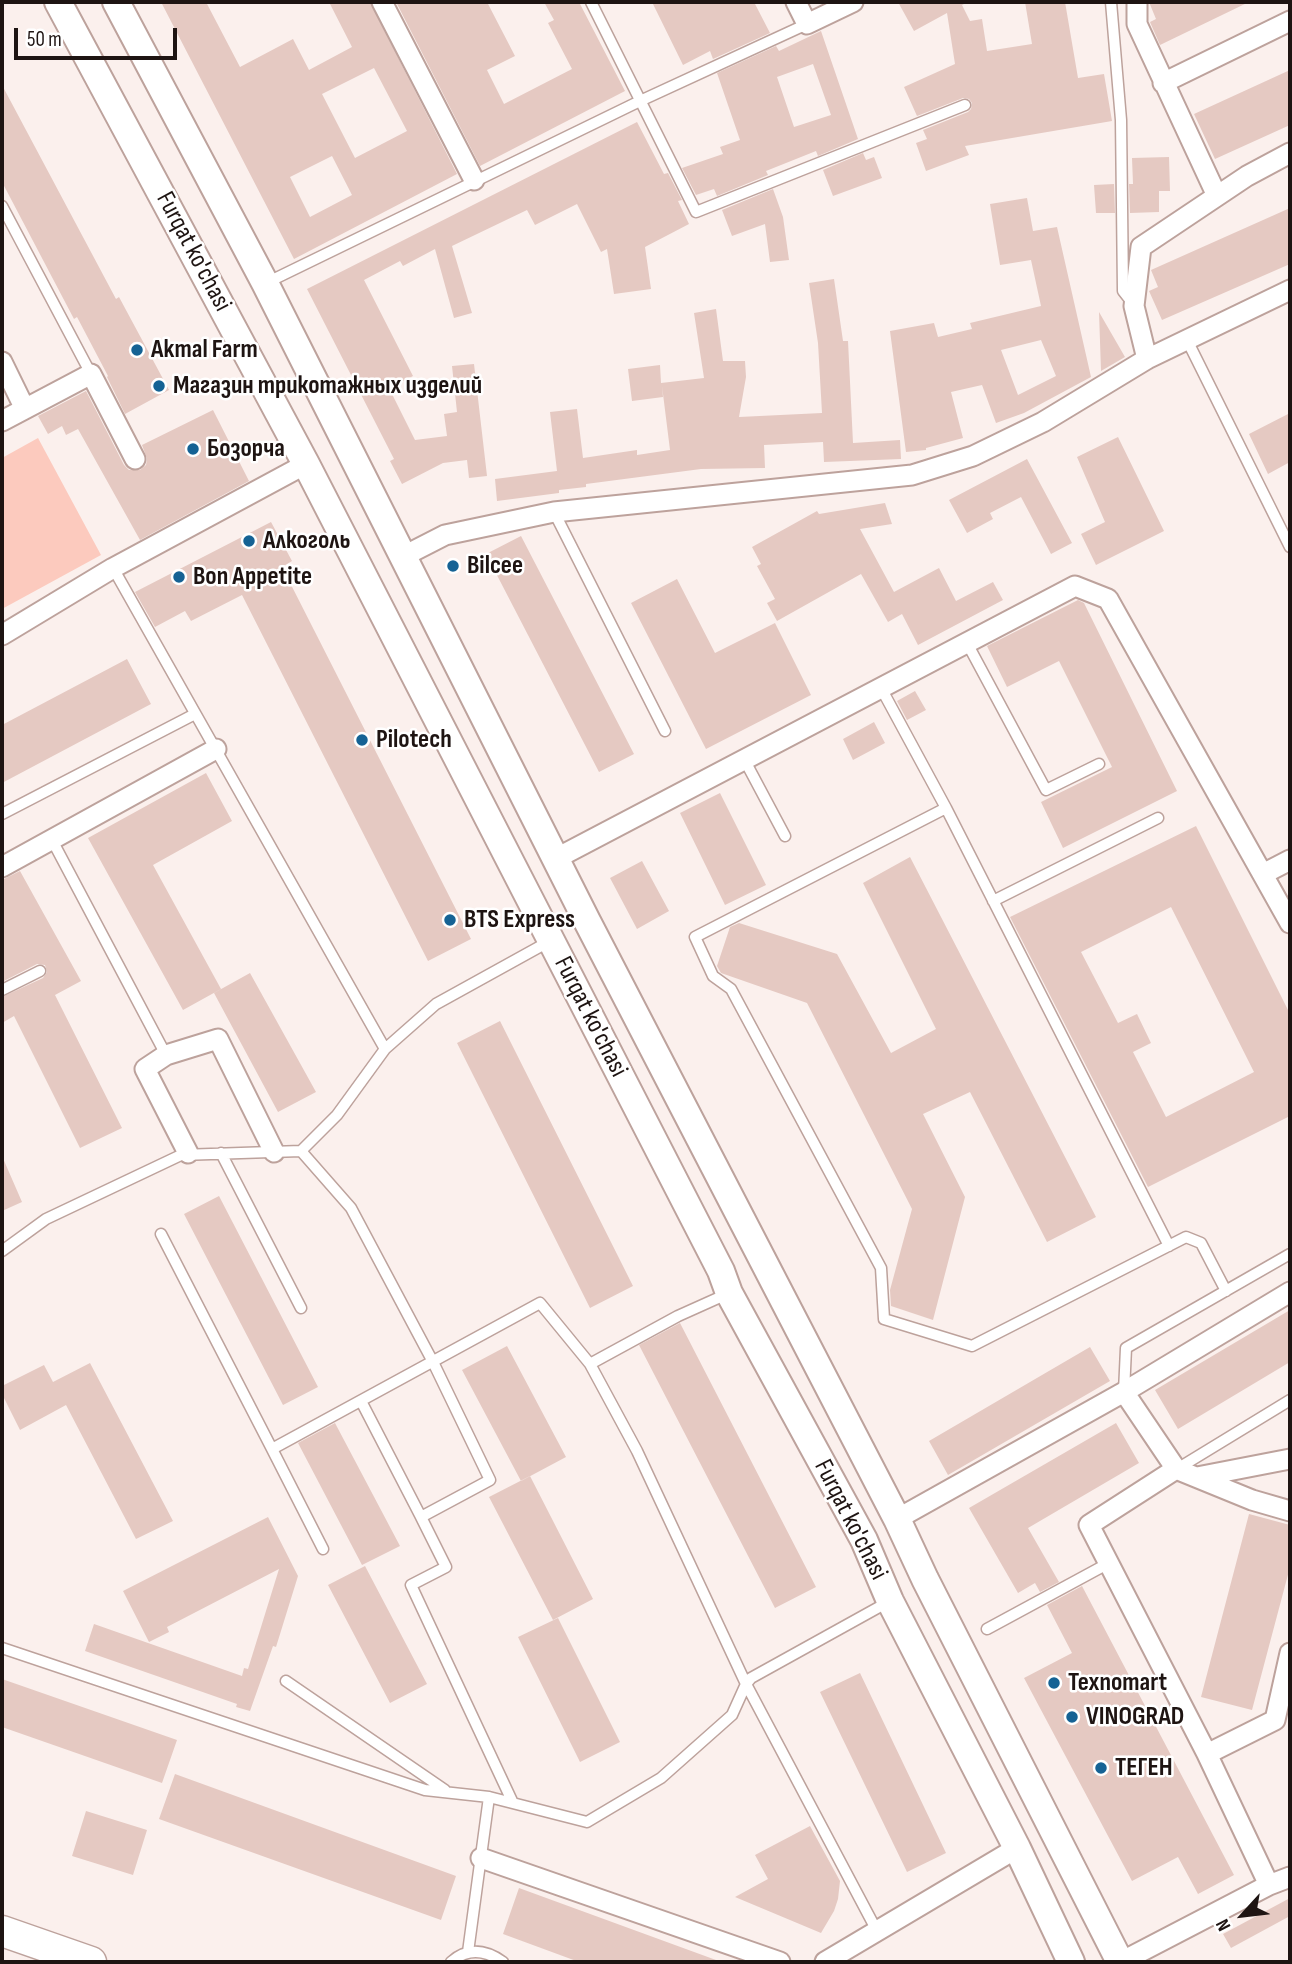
<!DOCTYPE html>
<meta charset="utf-8">
<style>
body{margin:0}
#map{position:relative;width:1292px;height:1964px;overflow:hidden;background:#fbf0ed;font-family:"Sofia Sans Condensed",sans-serif}
canvas{display:block}
.frame{position:absolute;inset:0;border:4px solid #1e1412;pointer-events:none}
.north{position:absolute;left:1208px;top:1880px;width:70px;height:70px;-webkit-text-stroke:5px #fff;paint-order:stroke;rotate:243deg;font-size:19px;font-weight:700;line-height:28px;text-align:center;color:#1e1412}
.north::after{content:'';display:block;margin:auto;width:24px;height:32px;background:#1e1412;clip-path:polygon(50% 0,100% 100%,50% 72%,0 100%)}
.scale{position:absolute;left:14px;top:28px;width:163px;height:32px;box-sizing:border-box;border:4px solid #1e1412;border-top:0;padding-left:9px;font-size:21px;line-height:24px;white-space:nowrap;color:#1e1412;-webkit-text-stroke:5px #fff;paint-order:stroke}
</style>
<div id="map">
<canvas width="1292" height="1964"></canvas>
<div class="frame"></div>
<div class="north">N</div>
<div class="scale">50 m</div>
</div>
<script>
const g = document.querySelector('canvas').getContext('2d');
g.lineJoin = 'round';
function paint(path, color) {
  g.fillStyle = color;
  g.fill(path, 'evenodd');
}
function stroke(path, color, width, dash) {
  g.strokeStyle = color;
  g.lineWidth = width;
  g.lineCap = dash ? 'butt' : 'round';
  g.setLineDash(dash || []);
  g.stroke(path);
}
function write(font, color, halo, rows, align = 'center') {
  g.font = font + ' "Sofia Sans Condensed",sans-serif';
  g.lineWidth = 5;
  g.setLineDash([]);
  g.textBaseline = 'middle';
  g.strokeStyle = halo;
  g.fillStyle = color;
  for (const [text, x, y, turn = 0] of rows) {
    g.save();
    g.translate(x, y);
    g.rotate((+turn || 0) * Math.PI / 180);
    g.textAlign = isNaN(turn) ? turn : align;
    if (halo) g.strokeText(text, 0, 0);
    g.fillText(text, 0, 0);
    g.restore();
  }
}
paint(new Path2D(`
 M38,438L101,555L2,609V458Z`), '#fccabe');
paint(new Path2D(`
 M161,2H206L240,67L293,39L309,70L352,47L329,2H370L457,174L294,259ZM374,68L407,131L355,158L322,94ZM332,156L352,195L310,217L290,177Z
 M396,2H487L515,56L487,70L504,104L572,69L548,23L554,20L544,2H579L625,91L480,166Z
 M652,2H754L770,33L713,59L710,51L683,65Z
 M898,2H968L962,5L970,21L982,19L987,51L1032,44L1025,2H1065L1078,78L1104,74L1112,121L965,146L969,155L926,171L916,143L927,139L923,130L968,112L971,109L972,103L969,99L963,98L917,116L904,87L955,64L947,13L914,31Z
 M1149,2H1249L1160,45L1150,22L1156,19Z
 M821,31L858,139L818,156L816,151L766,171L768,175L717,196L714,189L696,195L682,168L723,154L720,147L740,140L717,73L776,46L779,51ZM813,64L831,115L794,127L777,77Z
 M1290,70V125L1215,159L1194,114Z
 M2,85L116,299L119,297L169,390L125,414L107,377L108,376L77,317L74,319L2,182Z
 M637,122L664,174L668,173L682,200L678,201L689,224L645,247L651,289L614,294L607,249L601,252L577,204L535,225L527,210L452,246L472,313L454,318L435,249L403,266L400,261L364,280L413,376L389,388L415,440L447,436L444,414L457,412L452,366L474,364L487,476L469,478L467,460L443,463L402,484L390,461L394,459L307,289Z
 M863,153L866,160L874,157L882,178L833,196L823,170Z
 M1169,157L1170,191H1159V212L1130,213L1129,184H1133L1132,158Z
 M1114,184L1115,213H1096L1094,185Z
 M773,189L783,217L789,260L770,262L765,224L732,236L722,210Z
 M1027,198L1033,231L1057,227L1091,377L1024,413L996,423L982,385L951,392L963,438L926,448V450L906,452L890,331L934,323L938,337L972,329L970,323L1041,306L1031,260L1000,265L990,204ZM1041,340L1056,376L1018,395L1001,350Z
 M1290,208V264L1162,320L1149,291L1158,287L1151,270Z
 M834,279L843,341H848L853,443L900,440L901,459L824,462L823,442L764,445L765,468L701,469L586,484V487L559,490V493L497,501L495,479L557,471L550,412L577,409L583,458L637,450V455L670,450L662,386L663,397L632,401L628,369L660,365L661,383L704,378L694,313L716,309L723,361H745L746,377L739,417L822,413L818,343L809,283Z
 M1099,312L1125,357L1101,371Z
 M86,391L124,465L129,470H140L146,465L147,459L142,445L213,410L249,481L140,540L78,429L66,435L62,426L48,434L38,416Z
 M1290,413V462L1268,474L1249,434Z
 M1118,437L1164,531L1096,565L1081,534L1105,522L1077,457Z
 M1027,459L1072,543L1051,554L1021,497L990,513L993,519L967,533L949,500Z
 M885,503L892,524L860,529L894,592L939,568L956,601L993,582L1003,600L918,645L902,614L888,622L861,574L777,621L767,603L775,599L757,566L761,564L752,547L817,511L819,514Z
 M271,522L292,561L282,567L471,939L428,961L242,595L191,621L185,611L155,627L135,592Z
 M521,536L634,754L599,772L486,554Z
 M677,579L715,653L775,623L811,695L706,749L631,603Z
 M1078,600L1084,603L1177,791L1063,848L1041,802L1112,767L1059,661L1007,687L987,646Z
 M127,659L151,704L2,783V725Z
 M915,691L926,710L907,720L897,701Z
 M874,722L885,743L853,760L843,739Z
 M206,773L232,821L153,865L221,989L183,1010L88,838Z
 M720,793L766,885L725,905L680,813Z
 M1196,826L1290,1014V1116L1148,1187L1010,917ZM1171,907L1254,1072L1166,1117L1133,1052L1151,1043L1137,1014L1118,1023L1081,952Z
 M910,857L1096,1217L1047,1242L970,1092L923,1114L965,1197L933,1320L891,1306L890,1290L912,1209L807,1003L721,973L717,966L730,927L739,923L837,954L891,1053L936,1029L863,883Z
 M642,861L669,911L637,929L610,878Z
 M20,871L81,981L55,995L122,1128L80,1148L14,1016L2,1023V997L43,978L47,972L45,965L37,964L2,982V880Z
 M250,973L316,1092L278,1112L214,993Z
 M500,1021L633,1286L590,1308L457,1043Z
 M2,1156L22,1202L2,1211Z
 M219,1196L318,1387L283,1405L184,1214Z
 M1290,1310V1362L1178,1429L1155,1390Z
 M680,1323L816,1587L775,1608L639,1345Z
 M507,1346L566,1457L521,1481L462,1370Z
 M1090,1347L1110,1381L948,1475L929,1441Z
 M90,1363L173,1521L136,1539L66,1405L20,1430L2,1394V1386L44,1365L53,1382Z
 M335,1423L400,1546L362,1565L298,1443Z
 M1116,1423L1139,1463L1028,1528L1059,1582L1040,1592L1035,1583L1018,1593L969,1508Z
 M530,1476L593,1599L553,1620L489,1497Z
 M1249,1514L1290,1525V1567L1252,1710L1201,1697Z
 M268,1517L298,1576L276,1647L273,1646L250,1711L236,1707L237,1704L85,1651L94,1624L242,1676L244,1668L248,1669L279,1569L167,1627L169,1632L149,1642L123,1591Z
 M365,1566L427,1684L390,1703L328,1585Z
 M1082,1586L1234,1875L1198,1894L1178,1857L1132,1881L1024,1678L1072,1653L1047,1605Z
 M558,1618L620,1742L580,1762L518,1637Z
 M860,1673L946,1853L907,1872L820,1692Z
 M2,1679L177,1740L162,1783L2,1727Z
 M175,1774L456,1876L441,1920L159,1819Z
 M86,1811L147,1830L133,1875L72,1856Z
 M810,1826L840,1881L838,1899L834,1911L821,1933L735,1897L768,1879L755,1855Z
 M519,1888L716,1960V1962H579L503,1934Z
 M1290,1898V1916L1231,1948L1223,1934Z`), '#e5c9c2');
const lane = new Path2D(`
 M591,2L696,212L965,105
 M1111,2L1121,120L1123,291L1134,305
 M2,206L91,374
 M266,283L640,101L807,24
 M1187,340L1290,547
 M554,512L665,731
 M113,568L385,1049
 M967,643L1046,790L1099,764
 M881,688L946,808
 M744,759L785,836
 M2,814L195,714
 M52,840L166,1055
 M993,901L1158,818
 M2,990L40,971
 M221,1153L301,1308
 M161,1234L272,1449L540,1303L590,1364L637,1451L746,1684L877,1931
 M1169,1246L946,808L695,937L713,976L731,989L881,1268L884,1319L972,1346L1186,1237L1201,1243L1226,1291
 M2,1251L46,1219L181,1155L301,1151
 M590,1364L678,1316L727,1294
 M1124,1392L1126,1348L1290,1254
 M361,1401L421,1517
 M272,1449L323,1549
 M1177,1469L1290,1400
 M987,1629L1109,1563
 M2,1648L425,1790L489,1797L587,1822L661,1778L732,1715L746,1684L751,1678L890,1601
 M286,1681L445,1790
 M513,1803L411,1585L446,1567L421,1517L490,1480L433,1362L351,1208L301,1151L337,1115L385,1049L436,1004L550,941
 M468,1952L489,1797
 M451,1962C468,1947 486,1950 503,1962`);
const street = new Path2D(`
 M382,2L474,180
 M796,2L807,24L853,2
 M1137,2V24L1217,196
 M1163,83L1290,21
 M1147,359L1134,306L1141,247L1247,176L1290,153
 M2,362L25,409
 M2,421L91,374L135,459
 M402,557L445,535L554,512L912,475L973,456L1043,422L1147,359L1290,290
 M2,635L113,568L306,464
 M555,859L1075,586L1108,599L1290,923
 M2,867L216,749
 M1263,874L1290,860
 M188,1153L145,1069L166,1055L218,1039L274,1152
 M1124,1392L1176,1469L1252,1500L1290,1511
 M1176,1469L1089,1525L1207,1754L1269,1885
 M1197,1477L1290,1459
 M897,1519L1124,1392L1290,1292
 M1207,1754L1275,1720L1290,1653
 M481,1858L780,1962
 M825,1962L1017,1848
 M1121,1962L1269,1885L1290,1877`);
const secondary = new Path2D(`
 M58,2L306,464L721,1271L729,1293L864,1540L890,1601L1017,1848L1071,1962
 M116,2L265,283L587,921L897,1519L925,1579L1120,1962`);
const primary = new Path2D(`
 M2,1931L91,1962`);
stroke(lane, '#bda29c', 13);
stroke(street, '#bda29c', 23);
stroke(secondary, '#bda29c', 30);
stroke(primary, '#bda29c', 33);
stroke(lane, '#fff', 10);
stroke(street, '#fff', 19);
stroke(secondary, '#fff', 26);
stroke(primary, '#fff', 30);
for (const [x, y, r, color] of [
 [137,350,7,"#156294"],
 [159,386,7,"#156294"],
 [193,449,7,"#156294"],
 [249,541,7,"#156294"],
 [453,566,7,"#156294"],
 [179,577,7,"#156294"],
 [362,740,7,"#156294"],
 [450,920,7,"#156294"],
 [1054,1683,7,"#156294"],
 [1072,1717,7,"#156294"],
 [1101,1768,7,"#156294"]
]) {
  const dot = new Path2D();
  dot.arc(x, y, r, 0, 2 * Math.PI);
  g.fillStyle = color;
  g.fill(dot);
  stroke(dot, '#fff', 2.5);
}
write('26px', '#1e1412', '#fff', [
 ["Furqat ko'chasi",193,252,62],
 ["Furqat ko'chasi",590,1017,63],
 ["Furqat ko'chasi",850,1520,63]
]);
write('bold 26px', '#1e1412', '#fff', [
 ["Akmal Farm",151,350],
 ["Магазин трикотажных изделий",173,386],
 ["Бозорча",207,449],
 ["Алкоголь",263,541],
 ["Bilcee",467,566],
 ["Bon Appetite",193,577],
 ["Pilotech",376,740],
 ["BTS Express",464,920],
 ["Texnomart",1068,1683],
 ["VINOGRAD",1086,1717],
 ["ТЕГЕН",1115,1768]
], 'left');
</script>
